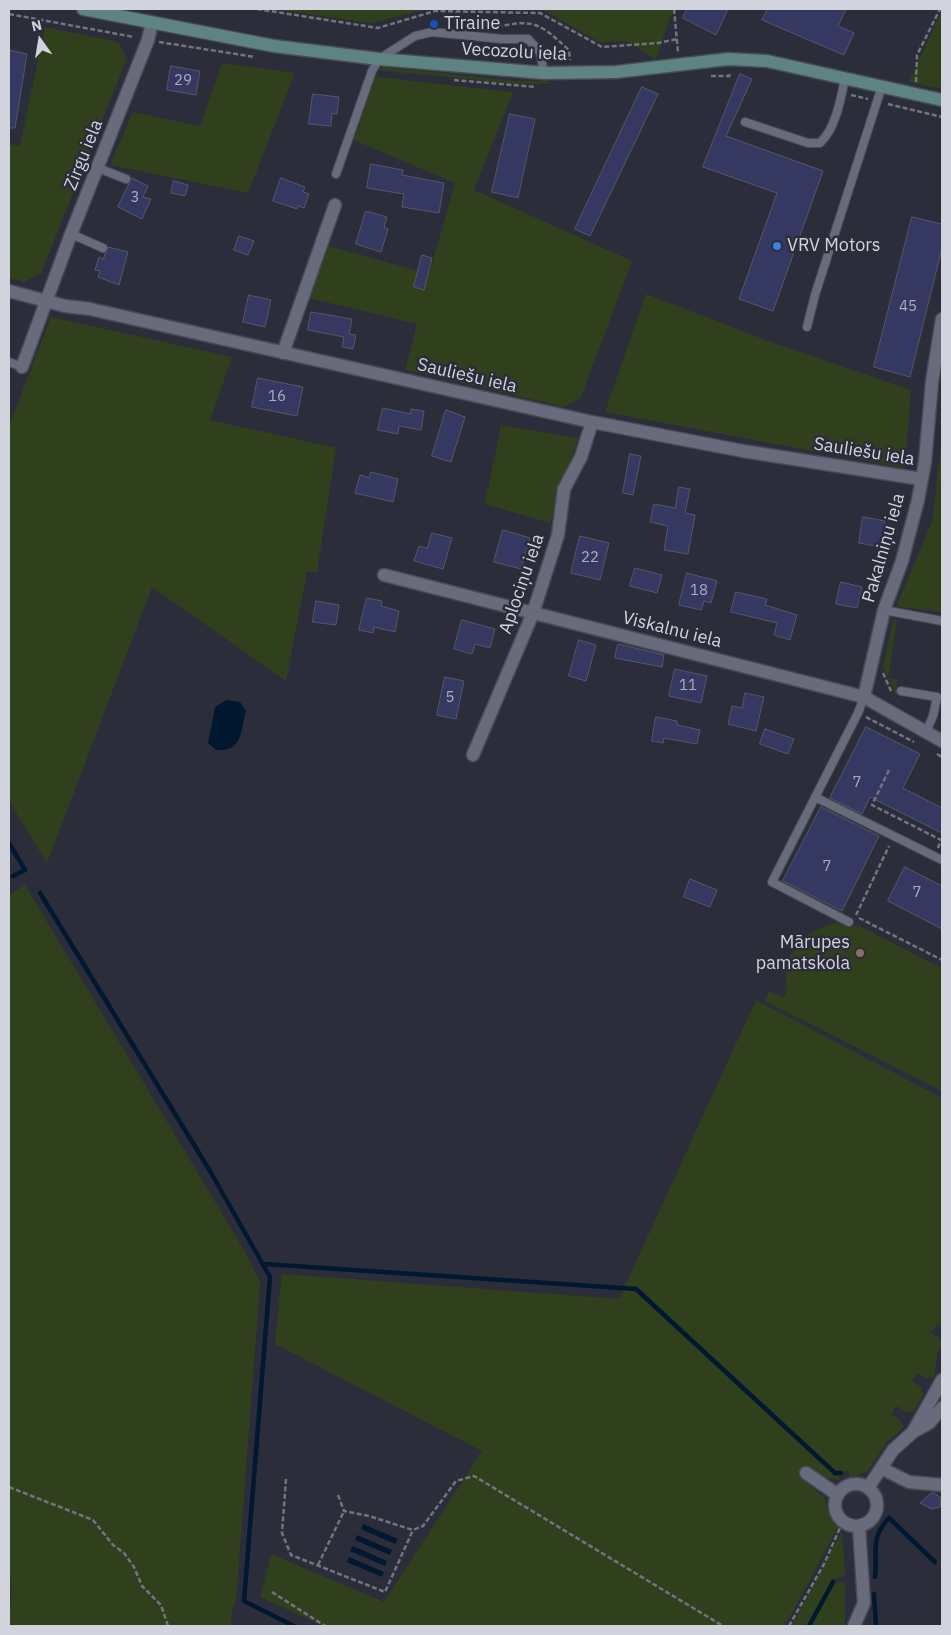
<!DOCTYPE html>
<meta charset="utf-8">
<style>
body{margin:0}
#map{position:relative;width:951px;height:1635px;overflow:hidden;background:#2b2d3b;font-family:"IBM Plex Sans",sans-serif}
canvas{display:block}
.frame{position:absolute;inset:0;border:10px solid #d2d4dd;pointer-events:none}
.north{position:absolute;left:15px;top:15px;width:50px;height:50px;-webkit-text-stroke:4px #2b2d3b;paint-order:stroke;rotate:347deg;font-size:14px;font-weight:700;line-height:20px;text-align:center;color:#d2d4dd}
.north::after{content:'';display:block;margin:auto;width:18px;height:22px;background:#d2d4dd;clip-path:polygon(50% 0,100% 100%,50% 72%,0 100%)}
</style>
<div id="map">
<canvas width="951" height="1635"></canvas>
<div class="frame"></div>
<div class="north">N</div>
</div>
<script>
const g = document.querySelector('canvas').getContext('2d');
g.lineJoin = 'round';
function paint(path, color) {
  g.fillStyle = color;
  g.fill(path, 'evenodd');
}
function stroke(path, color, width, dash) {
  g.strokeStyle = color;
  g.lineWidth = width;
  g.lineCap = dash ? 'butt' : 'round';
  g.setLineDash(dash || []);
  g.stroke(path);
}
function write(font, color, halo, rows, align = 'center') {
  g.font = font + ' "IBM Plex Sans",sans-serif';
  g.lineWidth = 5;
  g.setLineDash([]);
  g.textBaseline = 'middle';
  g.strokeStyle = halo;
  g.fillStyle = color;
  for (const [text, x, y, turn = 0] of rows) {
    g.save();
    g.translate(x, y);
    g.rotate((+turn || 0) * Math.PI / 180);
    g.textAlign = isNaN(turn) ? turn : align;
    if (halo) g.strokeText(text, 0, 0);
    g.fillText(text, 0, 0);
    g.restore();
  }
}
paint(new Path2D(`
 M273,9H428L371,23Z
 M542,9H673L656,59L626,41L599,42Z
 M942,10V89L909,82Z
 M45,27L118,42L127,58L41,273L24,282L9,278V144L20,146Z
 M222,63L295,73L248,193L110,165L133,112L200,126Z
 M383,67L516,81H548L550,84H516L378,70Z
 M375,77L513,92L474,190L632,261L581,397L565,407L405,370L417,324L309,298L329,246L429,274L455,183L354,140Z
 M646,294L771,342L911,390L905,468L605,412Z
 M51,317L232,357L210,420L336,448L317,572H307L286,681L152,587L47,863L9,801V426Z
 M501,425L578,438L550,523L485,504Z
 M942,438V612L899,607L897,605L932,522Z
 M893,620H897L888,678L897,680L896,695L883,667Z
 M25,885L248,1257L260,1283L236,1601L232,1609L231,1626H9C9,1610 14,1590 9,1576V895Z
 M836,923L861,927L942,968V1091L765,1001L769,991L784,998C788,991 786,983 786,975C787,946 810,929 836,923Z
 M756,1000L942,1098V1327L937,1324L931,1333L939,1338L942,1345L937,1354L934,1377L926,1378L917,1373L912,1381L921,1387L923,1395L914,1411L907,1412L896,1406L891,1415L899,1419L904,1427L887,1442L868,1471L851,1478L848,1471L843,1472L839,1475L840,1480L827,1478L806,1466L798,1475L824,1498L832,1520L838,1527L788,1620L783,1626H323L260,1597L271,1554L384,1602L482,1451L275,1344L282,1274L619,1299Z
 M842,1531L845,1576L832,1579L829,1584L833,1586L836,1583L845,1582V1626H792Z`), '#31401c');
paint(new Path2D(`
 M226,700L240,702L246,711C240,732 243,752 216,750L208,743L215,707Z
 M363,1524L398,1539L395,1544L361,1529Z
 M357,1535L392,1550L390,1555L355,1540Z
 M353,1546L387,1561L385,1566L350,1551Z
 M349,1557L384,1572L382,1577L347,1562Z`), '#011830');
stroke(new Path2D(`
 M9,843L25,870L13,876
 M40,893L210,1171L270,1277L244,1601L294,1626
 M264,1264L636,1289L835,1473H841
 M875,1577C878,1552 869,1539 889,1518L935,1562
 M874,1594L876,1626
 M809,1626L833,1582`), '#011830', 4.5);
const building = new Path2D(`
 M687,9H728L716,35L683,18Z
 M768,9H846L838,26L854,33L844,55L762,20Z
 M9,50L27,54L15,128H9Z
 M171,66L200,71L196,95L167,90Z
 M740,74L752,79L726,136L823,171L773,311L739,299L777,193L703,167Z
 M642,87L658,94L590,236L575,229Z
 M313,94L339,97L337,114L332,113L331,126L309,124Z
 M510,114L535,119L518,198L492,192Z
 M371,164L403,170L402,175L444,183L439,213L402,207L404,194L367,188Z
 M132,178L148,186L143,197L151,199L142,219L118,207Z
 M281,178L305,187L303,192L309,194L304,208L298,206L297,209L273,201Z
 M174,181L188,185L185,196L171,193Z
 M366,211L387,217L384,227L388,229L381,252L356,244Z
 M912,217L942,224V248L910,377L874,367Z
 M239,236L254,241L248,255L234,250Z
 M108,247L128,252L119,285L98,277L100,271L95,270L99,257L103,259Z
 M422,255L432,258L424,290L414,287Z
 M249,295L271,300L265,327L243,322Z
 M311,312L352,319L349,334L356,335L353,349L342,347L344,337L308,330Z
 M258,378L303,387L297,416L252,407Z
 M383,408L411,414V409L424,411L421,430L399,426L398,434L378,430Z
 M446,410L465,417L451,462L432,456Z
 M630,454L641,456L633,495L623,493Z
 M371,472L398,479L393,502L355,493L360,475L369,478Z
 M679,487L690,489L685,513L695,515L688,554L664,550L668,526L650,522L654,504L675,508Z
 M863,517L885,521L881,547L859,543Z
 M503,530L530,538L521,569L494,562Z
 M432,533L452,538L443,569L414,561L419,546L427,548Z
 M580,536L609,543L600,580L571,573Z
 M635,568L662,575L657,593L630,586Z
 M687,573L717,581L711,603L704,601L701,610L679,605Z
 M841,582L862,587L857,608L836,604Z
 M736,592L767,599L765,605L797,615L790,640L774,635L777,623L731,612Z
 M367,598L382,601L381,606L399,611L395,632L374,627L373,633L359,630Z
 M316,601L339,605L336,625L313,622Z
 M462,620L495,629L490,648L475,644L472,654L454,649Z
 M579,640L596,645L586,681L569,676Z
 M618,644L664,655L662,667L615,658Z
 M675,669L707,676L701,703L669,696Z
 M445,677L464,681L456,719L437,715Z
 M745,693L764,697L756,731L728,724L732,706L742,708Z
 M656,717L677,721V725L700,730L697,744L664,738L663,743L652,741Z
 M866,727L920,754L903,788L942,808V833L870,797L862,814L830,798Z
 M765,729L794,739L788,754L760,744Z
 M821,807L879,836L842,911L783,881Z
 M905,867L942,886V929L888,901Z
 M690,879L717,890L710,907L684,897Z
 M934,1493L941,1498L940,1507L932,1509L920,1503L930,1494Z`);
paint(building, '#353962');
stroke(building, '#565868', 1);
const lane = new Path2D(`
 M745,122L808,143H820C836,128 841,98 845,78
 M98,168L126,179
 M336,174L372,71L379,59L415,36L432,32L502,39H528L540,52L544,73
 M71,234L103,248
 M807,327L815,295L882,86
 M9,362L22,367
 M884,610L942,621
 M901,691L937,697L933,716L926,732
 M815,797L942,860
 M849,922L772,882L858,713L864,697`);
const street = new Path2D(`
 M9,291L65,306L90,309L592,422L743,451L921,479
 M283,353L335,205
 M22,367L71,234L148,40L152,22
 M384,575L864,697L942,741
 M864,697L884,610L902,561L918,500L925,462L932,382L942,319
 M473,755L533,613L558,535L564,489L581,457L592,422
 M913,1432L929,1423L942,1408
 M881,1468L909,1482L942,1485
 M806,1473L838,1495
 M835 1505a21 21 0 1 1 42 0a21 21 0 1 1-42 0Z
 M868,1488L893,1450L913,1432L942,1380
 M854,1626L864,1603L859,1527`);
const secondary = new Path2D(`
 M83,9L274,46L379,59L544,73L616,72L728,59L767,61L942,100`);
stroke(lane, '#484a56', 10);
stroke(street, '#484a56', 15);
stroke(secondary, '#484a56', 15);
stroke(new Path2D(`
 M257,9L378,28L435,11L540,13L602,47L658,43L677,39
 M674,9L678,52
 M9,14L134,37
 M497,27C536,18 541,25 569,50L570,60
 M159,42L255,57
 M711,76H729L731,73
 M454,80L536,87
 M916,82L917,55L940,9
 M851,95L868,99
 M888,104L942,117
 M883,673L891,691
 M866,717L914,742
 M937,754L942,757
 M889,770L872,805L941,840L938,848
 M9,887V888
 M856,915L889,846
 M859,918L942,960
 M286,1479L282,1533L291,1555L385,1592L413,1530
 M9,1487L93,1520L113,1545L124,1553L134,1567L142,1586L161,1605L168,1626
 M338,1495L344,1511L369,1516L413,1530L423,1526L456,1481L474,1476L723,1626
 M318,1565L344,1511
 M272,1592L325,1626
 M789,1626L824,1564L843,1521`), '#727480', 2.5, [5, 2.5]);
stroke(lane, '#686b7c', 8);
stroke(street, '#686b7c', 12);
stroke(secondary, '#5e8481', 12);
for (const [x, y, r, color] of [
 [434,24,5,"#1a4fb4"],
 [777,246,5,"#3f7fe0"],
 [860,953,5,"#8d6e63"]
]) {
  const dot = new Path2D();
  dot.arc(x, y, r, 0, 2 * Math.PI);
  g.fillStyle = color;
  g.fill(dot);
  stroke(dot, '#2b2d3b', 2);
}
write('15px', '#abadbe', null, [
 ["29",183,81],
 ["3",135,198],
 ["45",908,307],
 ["16",277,397],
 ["22",590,558],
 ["18",699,591],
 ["11",688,686],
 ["5",450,698],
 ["7",857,783],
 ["7",827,867],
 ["7",917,893]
]);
write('18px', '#d2d4dd', '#2b2d3b', [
 ["Tīraine",444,24],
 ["VRV Motors",787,246],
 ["Mārupes",850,943,"right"],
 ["pamatskola",850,964,"right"]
], 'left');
write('18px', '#d2d4dd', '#2b2d3b', [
 ["Vecozolu iela",514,52,3],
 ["Zirgu iela",84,155,-68],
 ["Sauliešu iela",467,376,13],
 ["Sauliešu iela",864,452,9],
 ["Pakalniņu iela",884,548,-74],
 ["Aplociņu iela",522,584,-71],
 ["Viskalnu iela",672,630,14]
]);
</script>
